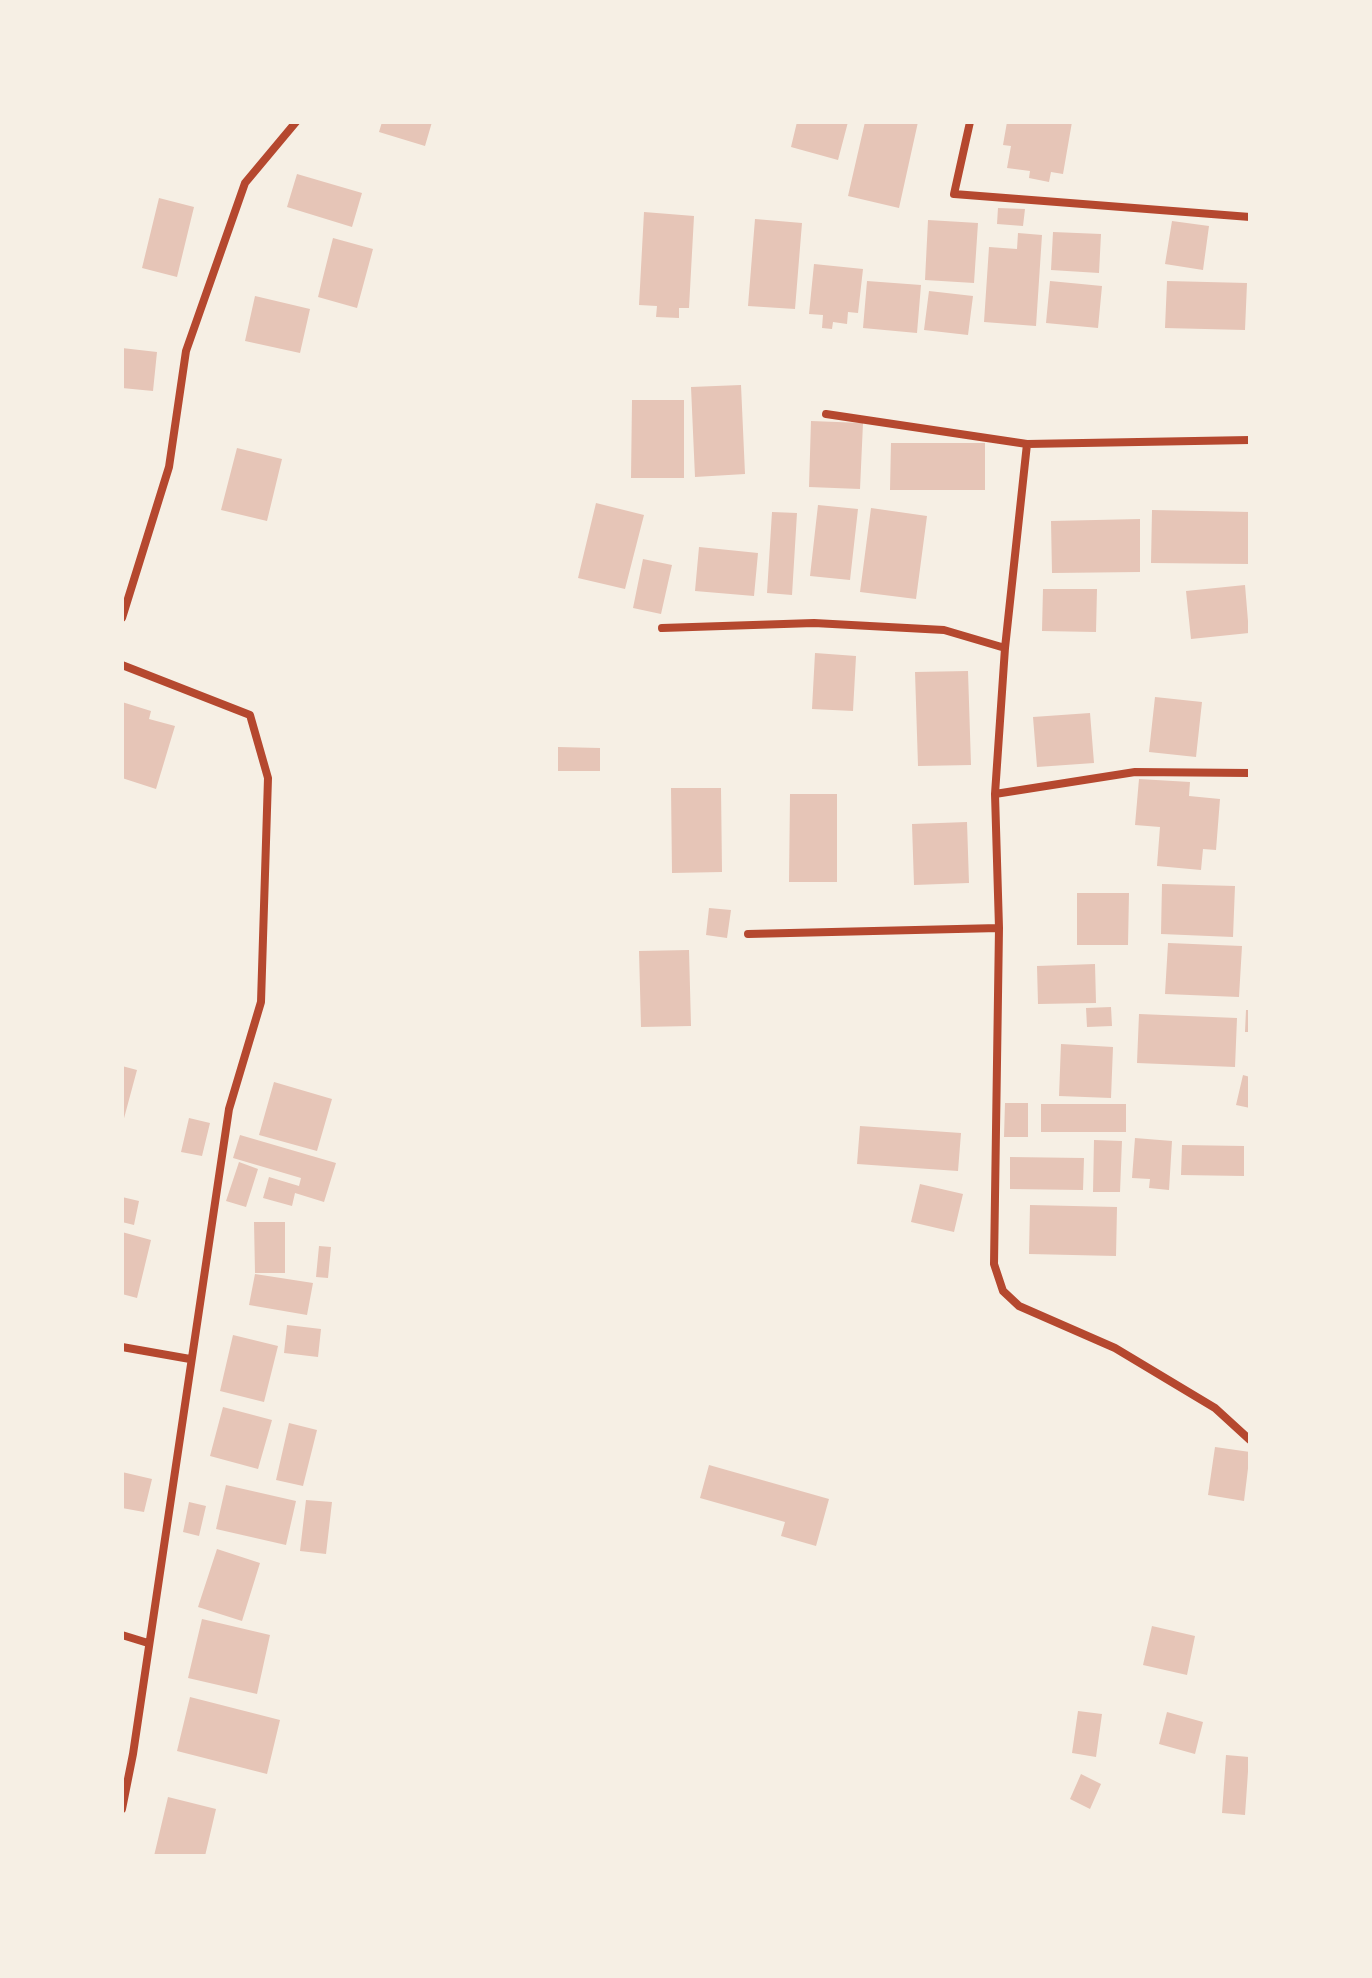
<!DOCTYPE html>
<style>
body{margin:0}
#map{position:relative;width:1372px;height:1978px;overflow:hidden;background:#f6efe4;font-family:"Alegreya Sans",sans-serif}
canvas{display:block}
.frame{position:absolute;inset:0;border:124px solid #f6efe4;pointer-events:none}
</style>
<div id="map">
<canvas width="1372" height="1978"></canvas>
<div class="frame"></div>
</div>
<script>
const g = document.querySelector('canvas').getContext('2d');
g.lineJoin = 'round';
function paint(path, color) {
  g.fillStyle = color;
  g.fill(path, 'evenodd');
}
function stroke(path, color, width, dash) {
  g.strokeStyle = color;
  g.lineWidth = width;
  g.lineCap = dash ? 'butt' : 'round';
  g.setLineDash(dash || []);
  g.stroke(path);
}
paint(new Path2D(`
 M382,122H432L425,146L379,132Z
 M797,122H848L838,160L791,147Z
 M865,122H918L899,208L848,196Z
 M1007,122H1072L1063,174L1051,172L1049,182L1029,178L1030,171L1007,168L1011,146L1003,145Z
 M297,174L362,193L352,227L287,207Z
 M159,198L194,207L177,277L142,268Z
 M998,208L1025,209L1023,226L997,224Z
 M644,212L694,216L689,308H679V318L656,317L657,306L639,305Z
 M755,219L802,223L795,309L748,306Z
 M928,220L978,223L974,283L925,280Z
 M1172,221L1209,226L1203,270L1165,264Z
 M1053,232L1101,234L1099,273L1051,270Z
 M1018,233L1042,235L1036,326L984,322L989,247L1017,249Z
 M333,238L373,249L357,308L318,297Z
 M814,264L863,269L858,313L848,312L847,324L833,322L832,329L822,328L823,315L809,314Z
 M867,281L921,285L917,333L863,328Z
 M1050,281L1102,286L1098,328L1046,323Z
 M1167,281L1247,283L1245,330L1165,328Z
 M929,291L973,296L968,335L924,330Z
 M255,296L310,309L300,353L245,341Z
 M122,348L157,352L153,391L122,388Z
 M741,385L745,474L695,477L691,387Z
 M632,400H684V478H631Z
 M811,421L863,423L860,489L809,487Z
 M891,443H985V490H890Z
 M237,448L282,459L267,521L221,510Z
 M596,503L644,515L625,589L578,578Z
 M818,505L858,509L850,580L810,576Z
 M871,508L927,516L916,599L860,592Z
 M1152,510L1250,512V564L1151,563Z
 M772,512L797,513L792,595L767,593Z
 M1140,519V572L1052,573L1051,521Z
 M699,547L758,553L754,596L695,591Z
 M643,559L672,565L661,614L633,608Z
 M1245,585L1249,633L1191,639L1186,591Z
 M1043,589H1097L1096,632L1042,631Z
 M815,653L856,656L853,711L812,709Z
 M968,671L971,765L918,766L915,672Z
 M1155,697L1202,702L1196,757L1149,752Z
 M122,702L151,711L149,719L175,726L156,789L122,778Z
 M1090,713L1094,763L1037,767L1033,717Z
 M558,747L600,748V771H558Z
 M1139,779L1190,782L1189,796L1220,799L1216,850L1203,849L1201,870L1157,866L1160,827L1135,825Z
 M671,788H721L722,872L672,873Z
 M790,794H837V882H789Z
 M967,822L969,883L914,885L912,824Z
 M1162,884L1235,886L1233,937L1161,934Z
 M1077,893H1129L1128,945H1077Z
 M709,908L731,910L727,938L706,935Z
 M1168,943L1242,946L1239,997L1165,994Z
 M689,950L691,1026L641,1027L639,951Z
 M1095,964L1096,1003L1038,1004L1037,966Z
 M1111,1007L1112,1026L1087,1027L1086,1008Z
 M1246,1010H1250V1032H1245Z
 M1139,1014L1237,1018L1235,1067L1137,1063Z
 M1061,1044L1113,1047L1111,1098L1059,1096Z
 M122,1066L137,1070L123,1122H122Z
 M1243,1075L1250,1077V1108L1236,1105Z
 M274,1082L332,1099L317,1151L259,1135Z
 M1005,1103H1028V1137H1004Z
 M1041,1104H1126V1132H1041Z
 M189,1118L210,1123L202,1156L181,1152Z
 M860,1126L961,1133L958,1171L857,1164Z
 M240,1135L336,1163L324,1202L295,1193L292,1206L263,1198L269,1177L299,1186L301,1178L233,1158Z
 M1135,1138L1172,1141L1169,1190L1149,1188L1150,1179L1132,1178Z
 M1094,1140L1122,1141L1120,1192H1093Z
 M1182,1145L1244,1146V1176L1181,1175Z
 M1010,1157L1084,1158L1083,1190L1010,1189Z
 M239,1162L258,1169L246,1207L226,1201Z
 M920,1184L963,1194L954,1232L911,1222Z
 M122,1197L139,1201L134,1225L122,1222Z
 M1030,1205L1117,1207L1116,1256L1029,1254Z
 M254,1222H285V1273H255Z
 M122,1232L151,1240L137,1298L122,1294Z
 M319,1246L331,1247L328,1278L316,1277Z
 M255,1274L313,1283L307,1315L249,1305Z
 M287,1325L321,1329L318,1357L284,1353Z
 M233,1335L278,1346L264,1402L220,1391Z
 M223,1407L272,1420L258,1469L210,1456Z
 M289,1423L317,1430L303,1486L276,1480Z
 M1215,1447L1250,1452L1244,1501L1208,1495Z
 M709,1465L829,1499L816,1546L781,1536L785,1522L700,1498Z
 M122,1472L152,1479L144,1512L122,1508Z
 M226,1485L296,1501L286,1545L216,1529Z
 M306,1500L332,1502L326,1554L300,1551Z
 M189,1502L206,1506L199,1536L183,1532Z
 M217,1549L260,1563L242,1621L198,1607Z
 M202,1619L270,1635L257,1694L188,1678Z
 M1152,1626L1195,1636L1187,1675L1143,1665Z
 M190,1697L280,1720L267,1774L177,1751Z
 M1078,1711L1102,1714L1096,1757L1072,1753Z
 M1167,1712L1203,1722L1195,1754L1159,1744Z
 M1226,1755L1249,1757L1245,1815L1222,1813Z
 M1081,1774L1101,1784L1090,1809L1070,1799Z
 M168,1797L216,1809L205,1856H154Z`), '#e6c5b7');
stroke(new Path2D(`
 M970,122L954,194L1250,217
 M826,414L1027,444L1250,440
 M1027,444L1005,648L995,794L999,928L994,1264L1003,1291L1019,1306L1115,1348L1215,1408L1250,1440
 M122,618L169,467L186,351L245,183L296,122
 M662,628L814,623L944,630L1005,648
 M122,665L250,715L268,778L261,1002L229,1109L133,1754L122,1809
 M995,794L1135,772L1250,773
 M748,934L999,928
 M122,1347L190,1359
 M122,1635L148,1643`), '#b5482f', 8);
</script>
